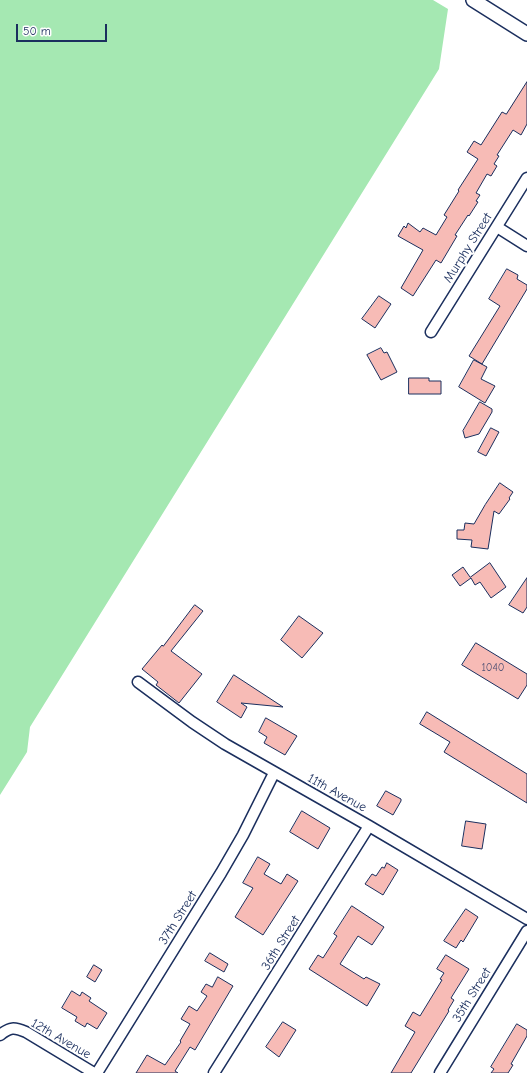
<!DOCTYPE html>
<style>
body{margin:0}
#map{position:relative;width:527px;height:1073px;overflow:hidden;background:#fff;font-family:"Comic Neue",sans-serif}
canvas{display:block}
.scale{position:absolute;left:16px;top:24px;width:91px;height:18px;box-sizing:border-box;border:2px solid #1b2f5e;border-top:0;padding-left:5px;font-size:12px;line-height:14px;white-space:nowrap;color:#1b2f5e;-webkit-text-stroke:3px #fff;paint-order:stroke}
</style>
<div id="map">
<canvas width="527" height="1073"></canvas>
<div class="scale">50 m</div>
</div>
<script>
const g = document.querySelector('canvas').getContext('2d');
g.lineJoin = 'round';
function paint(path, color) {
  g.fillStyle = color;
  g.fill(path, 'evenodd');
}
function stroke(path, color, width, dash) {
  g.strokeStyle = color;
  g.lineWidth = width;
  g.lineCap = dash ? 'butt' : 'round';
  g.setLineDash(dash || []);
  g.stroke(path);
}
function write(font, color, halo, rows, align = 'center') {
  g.font = font + ' "Comic Neue",sans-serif';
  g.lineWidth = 4;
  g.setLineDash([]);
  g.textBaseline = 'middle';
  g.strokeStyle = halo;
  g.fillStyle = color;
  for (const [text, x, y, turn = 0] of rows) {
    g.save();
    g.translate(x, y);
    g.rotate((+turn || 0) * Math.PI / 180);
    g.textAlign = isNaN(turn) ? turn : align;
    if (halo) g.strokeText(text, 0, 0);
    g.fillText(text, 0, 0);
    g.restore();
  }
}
paint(new Path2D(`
 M0,0H433L448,9L439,69L30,727L27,752L0,795Z`), '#a5e8b2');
const building = new Path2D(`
 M527,82V124L521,135L513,130L497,155L499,156L494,164L497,166L491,176L487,174L476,193L480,195L476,201L478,202L469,216L468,215L455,235L457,236L441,263L436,260L413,296L401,288L423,250L398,236L404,226L406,228L408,223L420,232L423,228L436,235L447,217L444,215L459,191L458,190L478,159L467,152L474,141L481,145L502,112L506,114Z
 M507,269L518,275L517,279L527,285V289L482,364L469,356L500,306L489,299Z
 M379,296L391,304L375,328L362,319Z
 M381,348L384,353L387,352L397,372L381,380L367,355Z
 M474,360L487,367L481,379L495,386L485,403L459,387Z
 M409,378H429V381H441V394H409Z
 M480,402L492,409V412L479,434L465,438L463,431Z
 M491,428L499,432L486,456L478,452Z
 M500,483L513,492L509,498L510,499L499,514L494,511L488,549L471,547L472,540L457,539V530H464L465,523L474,524L485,505Z
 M490,563L506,587L491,598L480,582L475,585L471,578L460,586L452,575L463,567L470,577Z
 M527,578V607L523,613L509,605Z
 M195,605L203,611L171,651L202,674L179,703L156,685L158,682L142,669L162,645L163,646Z
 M299,616L323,633L302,658L281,640Z
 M476,643L527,674V685L518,699L462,665Z
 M234,675L283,707L241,703L247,707L241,718L217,702Z
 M427,712L527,774V803L444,752L450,742L420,724Z
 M266,718L297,736L285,755L264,743L267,737L259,732Z
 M386,791L401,799V801L393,815L377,806Z
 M302,811L330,828L318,849L290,832Z
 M466,821L486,824L482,849L462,846Z
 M258,857L270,864L264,874L281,884L287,874L298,881L263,935L235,917L253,888L243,883Z
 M387,863L398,870L383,895L365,884L372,874L376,876L382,867L384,868Z
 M352,906L384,927L372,945L358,936L340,964L364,979L366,977L380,984L367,1006L309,969L318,955L323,958L337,936L334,934Z
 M466,909L478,917L463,942L461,940L456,948L444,941Z
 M210,953L228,964L224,972L205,961Z
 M446,955L469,969L451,998L454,1000L448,1010L449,1011L411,1073H391L415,1032L405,1026L413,1012L420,1016L442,980L440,979L444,973L437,969Z
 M94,965L102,970L95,982L87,977Z
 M218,977L233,986L195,1050L190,1047L175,1071L178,1073H136L147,1055L165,1065L181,1042L180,1041L190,1024L181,1019L189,1006L197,1011L207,996L201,992L206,984L212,987Z
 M72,991L80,996L82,992L91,998L89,1001L107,1013L97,1029L87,1023L85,1027L75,1021L77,1017L62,1008Z
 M283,1022L296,1030L279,1057L266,1047Z
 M517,1024L527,1030V1036L511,1064L513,1065L508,1073H491L494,1069L491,1067Z`);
paint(building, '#f7bbb6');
stroke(building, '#1b2f5e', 1);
const minor = new Path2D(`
 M497,227L527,246
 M431,332L527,178
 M138,682L192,722L225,744L369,826L527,919
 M0,1035C10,1027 14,1027 26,1032L94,1073
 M97,1073L221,873L243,835L274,773
 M214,1073L369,826
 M440,1073L527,931`);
const tertiary = new Path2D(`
 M473,0L527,34`);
stroke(minor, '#1b2f5e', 13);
stroke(tertiary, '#1b2f5e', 16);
stroke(minor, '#fff', 10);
stroke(tertiary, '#fff', 13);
write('11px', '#525274', null, [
 ["1040",493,668]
]);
write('13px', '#1b2f5e', '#fff', [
 ["Murphy Street",468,248,-58],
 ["11th Avenue",337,793,29],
 ["37th Street",178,918,-58],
 ["36th Street",281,943,-58],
 ["35th Street",472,995,-58],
 ["12th Avenue",61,1039,30]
]);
</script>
